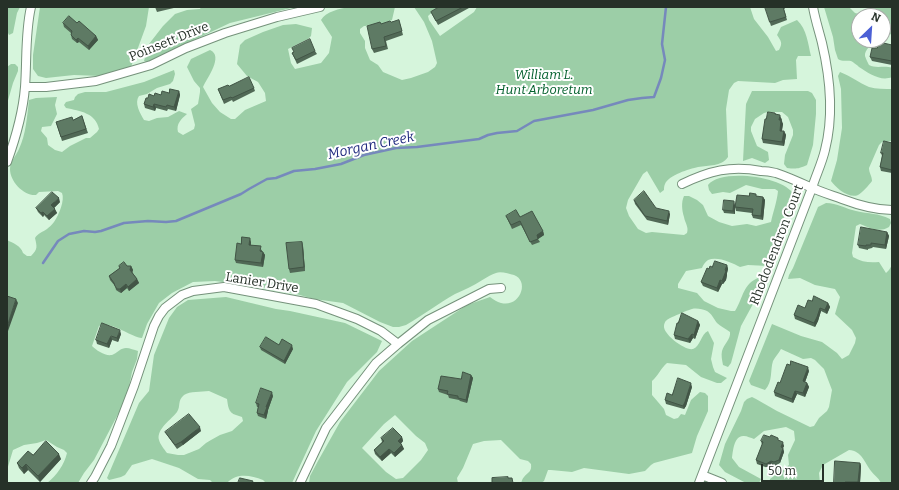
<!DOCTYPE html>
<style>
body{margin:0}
#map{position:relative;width:899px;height:490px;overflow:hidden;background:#d6f5dc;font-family:Bitter,serif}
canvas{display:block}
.frame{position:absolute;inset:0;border:8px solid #263128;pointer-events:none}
.north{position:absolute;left:851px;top:8px;width:40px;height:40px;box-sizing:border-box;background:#fff;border:1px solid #a8ada9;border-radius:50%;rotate:25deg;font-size:11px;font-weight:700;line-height:16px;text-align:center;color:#263128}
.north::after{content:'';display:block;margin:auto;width:14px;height:18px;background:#4b60d5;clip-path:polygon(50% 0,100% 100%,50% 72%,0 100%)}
.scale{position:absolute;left:761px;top:464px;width:63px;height:18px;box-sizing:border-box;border:2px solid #263128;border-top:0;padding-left:5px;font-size:12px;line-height:14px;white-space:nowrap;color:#263128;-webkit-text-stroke:3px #fff;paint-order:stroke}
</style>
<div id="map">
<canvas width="899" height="490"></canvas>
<div class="frame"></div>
<div class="north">N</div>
<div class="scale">50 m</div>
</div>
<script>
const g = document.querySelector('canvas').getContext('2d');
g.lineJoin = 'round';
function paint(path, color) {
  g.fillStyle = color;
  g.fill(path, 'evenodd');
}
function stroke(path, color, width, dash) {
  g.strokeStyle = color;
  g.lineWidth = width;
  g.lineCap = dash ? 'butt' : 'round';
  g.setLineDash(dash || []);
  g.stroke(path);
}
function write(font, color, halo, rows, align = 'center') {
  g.font = font + ' Bitter,serif';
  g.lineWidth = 4;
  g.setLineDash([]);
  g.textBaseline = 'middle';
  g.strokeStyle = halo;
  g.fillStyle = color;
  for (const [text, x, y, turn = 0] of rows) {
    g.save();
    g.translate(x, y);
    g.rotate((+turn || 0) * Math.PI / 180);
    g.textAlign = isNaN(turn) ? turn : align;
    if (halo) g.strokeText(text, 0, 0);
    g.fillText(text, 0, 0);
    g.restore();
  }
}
paint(new Path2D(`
 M7,7H20L17,13L13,33L9,35L7,31Z
 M40,7H149L146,26L131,67L128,70L100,76L74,75L46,78L38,76L33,69V55Z
 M201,7H295L230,23L147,62L144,61L149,44L163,26L175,14L187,10L200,9Z
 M349,7H395L392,20L381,25L364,26L360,29V33L365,41V48L370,60L378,65L383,72L402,80L411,78L428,72L435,67L437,63L432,41L424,22L414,7H438L428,16L429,20L440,36L474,12L477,7H750L754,19L768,37L776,51L779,50C783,43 781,41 777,35L781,27L797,20C807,29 808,44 811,56H798L796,60L797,79L783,80L775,83L738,81L734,83L729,90L726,109L728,157C721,167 709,165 698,167C689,169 669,175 665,184C664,186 664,188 664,190L660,193L647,171L643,174L628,200L626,208L629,216L638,229L646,233L652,232L684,235L687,233C689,227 685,223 684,217C682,211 681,202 684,196H689L697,200L703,205L708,216L719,222L732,226L747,224L756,226L771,222C773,212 777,202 778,191L775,189H762L746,185L730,193L723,192L712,194L709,190L708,185C720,168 785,176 794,195L793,203L784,217L768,266L748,265L740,267C732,263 718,256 708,260C705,262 703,265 702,268L686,271L678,284V288L697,293L704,301L718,308L731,311H735C744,297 742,284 760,277L761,281L755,295L753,304L741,326L731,363L728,367L723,365C722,360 721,355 722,351C724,344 731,339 730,332C726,329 720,326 717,323C714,319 711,313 707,311C703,309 696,308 692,309C688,310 669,318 667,320C665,321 664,324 664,326C663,334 685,351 693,349C700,347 701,334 708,331L714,343L711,359L713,367L715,372L727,378L721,383H717L701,377L686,365L667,363C661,368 658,376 652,381V395L664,409L666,415L674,419L678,418L681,414L685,415L691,400L700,392L705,393L708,396V411L697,436L692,453L654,463L651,465L645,471L629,474L584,468L572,472L551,470H548L544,481L541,483H521C522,481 522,479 524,477C528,472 532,472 531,464L528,461L520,459L501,440L484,441L473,444L463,468L457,478L458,483H309L310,476L318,461L340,422L379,371L412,341L467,305L490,297C493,299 497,302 501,303C520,308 530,281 514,275C509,274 501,271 496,273C487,276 480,282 472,286C467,289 461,291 455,294C439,303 423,315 406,325L399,327H393L380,322L343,303L314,299L282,290L215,281L193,282L172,293L159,303L147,324L142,338C130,337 111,320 99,326L92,346C97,351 108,358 114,354C118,352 121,348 126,348C130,348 134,350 138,351L137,359L132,372L127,397L94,460L84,473L78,483H47C57,475 64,465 67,453L64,450L57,447L46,440L37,443L24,445L13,450L7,470V240C13,243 21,246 23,253L27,256H31C38,249 37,247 35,238C38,233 43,232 47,229C49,227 52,225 54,222C59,215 65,200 62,193L58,191L39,192L36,195C24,196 10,182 10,169C10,162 16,156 19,149C26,134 27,117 29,100L36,98L57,97L55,105L57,114L51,126L42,127L41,131L47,138L48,145L55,150L62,152L70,146L86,138H90L97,132L99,129C96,113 80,111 66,108L64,105L66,102L74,100L75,97L78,94L85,92H106L144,82L174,70L175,74L173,81L170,84L157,88L147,94L139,96C134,103 140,113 144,120L149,121L157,118L168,117L179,111L187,114C181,119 176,124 178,132L183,135L194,129L195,125L191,109L198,104L200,92V88L194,81L187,67L191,59L210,50C224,56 207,78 203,87L212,103L220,112L231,119H235L245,110L266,101L265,93L258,82L247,76L237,64L240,45L245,40L263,32L283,25L296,24L312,28L311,36L308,39L288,49L291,63L295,69L321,63L329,53L332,37L321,20C326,11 340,9 349,7ZM395,415L416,436L425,443L428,450L421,460L403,478L396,479L386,472L362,448L384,424Z
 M824,7H849L855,13L859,14L867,12L871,7H892V34L883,36V16H859V40H876C872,43 864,51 865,56C866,59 868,63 869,65C876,69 885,65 892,68V77C881,82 868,73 859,67C857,65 853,62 851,61C846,60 843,62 838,59L835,50L833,37Z
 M11,64H15L18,67V71L13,83L7,104V67Z
 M840,72C851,76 859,83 869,87C876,89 885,89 892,89V141L882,142L879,145L869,168C869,173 872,176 872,181C869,185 862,193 858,195C849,199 836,188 831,181L837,160L842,128L841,89L838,76Z
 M752,91H808L812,93L816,100V114L813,145L807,165C798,169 796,169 787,168L784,164L785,155L793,135V130L788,117L782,112H768L764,113L755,119L751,127V131L757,146L768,152L769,160L765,163L752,158L743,161L746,104Z
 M826,203C837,203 846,209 856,211C869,214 878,213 890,219L891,223L889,227C879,233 870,228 860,224L856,226L852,253L853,257C862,262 869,263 879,262L886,273L889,270L892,265V483H881C878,477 875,476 871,471C864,462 862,451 849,450L823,465L819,473L820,483H769L770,479L789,465L788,455L795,440L794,431L786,427L764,431L754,439C751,438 747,436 744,436C734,435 733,451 732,458L739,467L761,479L759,483H746L725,472L719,465L725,444L741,411L744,402L747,399L752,397L756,399L777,411L810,427L814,426L819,418L827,411L829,407L832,390L824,369L815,360L811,358L803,359L781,349C779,353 775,357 773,361C770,370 773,382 765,390L751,385L749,381L772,324L801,336L822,342L837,353L842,359L849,355L855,343L856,338L852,330L835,314L840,297L835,289L815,285L800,278L788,279L789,275L793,268L818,207Z
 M226,297L276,309L290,311L345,323L382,341L377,352L347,382L316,431L292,483H266L263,480C251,476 238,472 227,483H213L210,480L198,479L179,468L152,459L132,465L125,475L121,477L109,480L107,478L139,403L149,391L154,355L169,318L177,307L188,300ZM209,391L227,399C228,405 228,413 236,415C238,416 240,416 242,417L243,421L232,431L220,435L211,440L206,443L199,449L184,455H178L167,453C164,449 160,444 159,440C156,429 172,419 177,412C181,406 177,401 184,395C190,391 201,392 209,391Z`), '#9ccea7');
stroke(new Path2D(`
 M43,263L58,241L69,234L84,231L95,232L101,231L124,223L148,221L166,222L176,221L241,194L249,189L267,179L276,178L294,171L315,169L341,164L364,155L396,148L417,147L479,139L488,135L497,133L517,131L534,121L593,110L628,100L642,98L654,97L661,78L665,60L662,44L666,7`), '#7689bc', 2.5);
const minor = new Path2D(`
 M25,87H46L96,81L151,65L186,48L225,33L277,17L320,7
 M7,162C16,137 23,113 25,87C27,60 25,33 31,7
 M682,184C709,171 731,165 761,171C766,171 772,172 776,173C788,177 799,182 810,187C821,192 831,195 842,199C858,205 874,210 892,210
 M702,475L722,483
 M91,483L95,477L111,446L121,420L134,386L154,326L159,316L165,308L182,295L193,291L224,287L316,304L357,319L381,331L398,344
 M300,483L326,428L376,363L398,344L428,320L489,289L501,288
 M699,483L812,188C816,175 822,163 825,150C834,115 830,77 822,43C819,31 815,19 813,7`);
stroke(minor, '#75927b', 10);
stroke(minor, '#fff', 8);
paint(new Path2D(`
 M155,7H178L157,12Z
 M439,7H469V8L438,25L431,12Z
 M765,7H784L785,9H784L787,20L771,26Z
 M399,20L403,35L386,41L388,49L374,53L372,49L381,24L391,22Z
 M63,23H77L96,36L98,40L89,50L79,42L77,43L72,39L71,35V33L64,27Z
 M892,45V65L872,61L870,57L877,48Z
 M315,51L317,54L297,64L292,53L294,52Z
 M229,86L254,88L255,91L233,102L232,100L224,104L218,89Z
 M179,91L180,95L176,111L168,109L167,111L156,108L155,111L145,108L144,104L148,98L154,96Z
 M775,113L776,114L782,119L781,121L783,124L782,131H784L786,135L784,146L763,143L762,139L766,119Z
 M82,116L88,133L62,141L56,122L73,120Z
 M892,143V173L881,171L880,167L882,156L881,153Z
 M749,196H756L763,197L765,200L763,220L753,218L752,215V213L736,211L735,207V214L724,213L723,210L735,205Z
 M634,200L670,214L668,225L647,220L635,204Z
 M43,202H60L54,208L57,213L49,220L44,215L43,217L38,212L36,208Z
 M506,216L520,217L543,231L544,235L538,239L540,242L532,245L521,225L512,229Z
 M887,232L889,236L886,249L873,247L872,248L868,249V250L859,248L858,245Z
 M251,242V245L262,250V251L263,252L265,255L263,267L236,263L235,260L241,244Z
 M302,242L303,246L305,271L290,273L289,269Z
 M727,265L728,269L727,273V275L726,280L723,284H722L718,292L703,286L701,282L709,269L712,267Z
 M119,266H131L133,270L132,272L137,279L139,283L129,291L127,288L121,293L119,292L116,290L115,286L110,280L109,276L120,268Z
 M812,301L828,303L830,307L827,314L821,311L818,321L815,327L795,319L794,315L805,308Z
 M698,321L700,325L695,339L693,338L690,343L675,339L674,335Z
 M121,334L118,342L112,340L109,348L97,344L96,340Z
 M279,345L293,349L285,364L261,350L260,347Z
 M809,371L805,382L807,383L809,387L805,397L797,394L793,403L775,396L774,392Z
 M471,375L473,378L467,403L460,401L459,400L449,398L448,395L439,392L438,389Z
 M692,387L686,406L684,409L666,404L665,400L672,395Z
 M273,396L268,410V411L266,419L258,416L257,413L258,407H257L256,403Z
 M201,431L183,445L177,449L167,435L165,432Z
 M402,437L403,441L401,443L404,449L395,457L391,453L382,461L375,454L374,450L382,442L381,438Z
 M778,440L784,446L783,448L784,452L780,463L775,466L773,465L768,468L757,464L756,460L762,445L761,441Z
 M33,455L61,459L40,482L28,470L24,474L19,468L17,463Z
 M860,463L861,466L860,483H834Z`), '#516956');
paint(new Path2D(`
 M96,36L98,40L89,50L88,46Z
 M78,38L79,42L77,43L76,40Z
 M179,91L180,95L176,111L174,107Z
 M154,104L156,108L155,111L153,107Z
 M780,115L783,124L781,134L780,131L779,120Z
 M784,131L786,135L784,146L782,142Z
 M763,197L765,200L763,220L761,216Z
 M59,198L60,202L53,209L51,205Z
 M734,201L735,205V214L733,211Z
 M55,209L57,213L49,220L47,216Z
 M669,211L670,214L668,225L667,221Z
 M43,212L44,215L43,217L41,213Z
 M543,231L544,235L538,239L537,235Z
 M887,232L889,236L886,249L885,245Z
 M250,238L251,242L250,248L249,245Z
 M302,242L303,246L305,271L304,267Z
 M263,252L265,255L263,267L261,263Z
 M727,265L728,269L727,273V275L726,280L723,284L722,281Z
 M131,266L133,270L132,274L130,270Z
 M137,279L139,283L129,291L128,287Z
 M720,280L722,284L718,292L717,288Z
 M126,284L127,288L121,293L120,289Z
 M16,299L18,303L8,331L7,327Z
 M828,303L830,307L827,314L825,310Z
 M820,308L821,311L818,321L815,327L814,323Z
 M698,321L700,325L695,339L694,335Z
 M120,330L121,334L118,342L117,338Z
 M692,334L693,338L690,343L688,339Z
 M111,336L112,340L109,348L107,344Z
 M292,345L293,349L285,364L284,361Z
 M808,367L809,371L804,385L803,381Z
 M471,375L473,378L467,403L466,400Z
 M691,383L692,387L686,406L684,409L683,406Z
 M807,383L809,387L805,397L803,393Z
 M795,391L797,394L793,403L792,399Z
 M272,392L273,396L268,410V411L266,419L264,415L266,407Z
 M200,427L201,431L183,445L181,442Z
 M402,437L403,441L400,445L398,441Z
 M783,442L784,446L783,448L784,452L780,463L779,460L781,447Z
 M402,445L404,449L395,457L394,453Z
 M389,449L391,453L382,461L380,457Z
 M59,454L61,459L40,482L38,476Z
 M771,461L773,465L768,468L766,464Z
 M860,463L861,466L860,483H858Z
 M26,464L28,470L24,474L22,468Z`), '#425546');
const building = new Path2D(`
 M439,7H463L436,21L431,12Z
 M765,7H783L786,17L770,22Z
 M69,16L77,23L79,21L96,36L88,46L78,38L76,40L71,35L72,31L63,23Z
 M399,20L402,31L384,37L386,46L372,49L367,26L380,22L381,24L390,21L391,22Z
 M310,39L315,51L296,60L292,53L294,52L292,48Z
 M879,42L892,45V61L870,57L872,48H877Z
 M249,77L254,88L232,98L231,97L223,100L218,89L228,85L229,86Z
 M170,89L179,91L174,107L167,105L166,107L154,104L153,107L144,104L146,98H148L149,94L154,96L155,93L161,95L162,91L169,93Z
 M768,112L775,113V114L780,115L779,120H781L780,131H784L782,142L762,139L765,119H766Z
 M82,116L86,129L61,137L56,122L72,117L73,120Z
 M884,141L892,143V170L880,167L883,153H881Z
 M644,191L656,208L669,211L667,221L645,216L634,200Z
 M52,192L59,198L51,205L55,209L47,216L43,212L41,213L36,208Z
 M750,193L756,194V196L763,197L761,216L752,215L753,209L735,207L737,195L749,196Z
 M724,200L734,201L733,211L723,210Z
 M516,210L520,217L532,211L543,231L537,235L538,239L530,242L520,221L511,225L506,216Z
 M861,227L887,232L885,245L871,243V245H866V246L858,245Z
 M242,237L250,238L249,245L261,246L260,251L263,252L261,263L235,260L237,243L241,244Z
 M302,242L304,267L289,269L286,243Z
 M715,261L727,265L725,270L726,271L722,281L720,280L717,288L701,282L707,268L709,269L710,266L712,267Z
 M124,262L127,266H131L130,270L137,279L128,287L126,284L120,289H117L115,286L114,283L109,276L120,268L119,266Z
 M7,296L16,299L7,327Z
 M814,296L828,303L825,310L820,308L817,317L814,323L794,315L798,305L805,308L808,300L812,301Z
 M682,313L698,321L694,335L692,334L688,339L674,335L677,323H678Z
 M102,323L120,330L117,338L111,336L107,344L96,340Z
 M266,337L279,345L282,339L292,345L284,361L260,347Z
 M791,361L808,367L803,381L807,383L803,393L795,391L792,399L774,392L778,382L780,383L787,364L790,365Z
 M463,372L471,375L466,400L458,398V396L447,394L448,391L438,389L441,376L461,379Z
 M678,378L691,383L685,402L683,406L665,400L667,393L672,395Z
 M261,388L272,392L266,407H267L264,415L257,413L259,404L256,403Z
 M189,414L200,427L181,442L175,445L165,432Z
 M393,428L402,437L398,441L402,445L394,453L389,449L380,457L374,450L384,441L381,438Z
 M764,435L770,437L771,435L778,438V440L783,442L781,447L783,448L779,460L774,462L771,461L766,464L756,460L763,442L761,441Z
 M46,441L59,454L38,476L26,464L22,468L17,463L28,451L33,455Z
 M835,461L860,463L858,482H845V483H834Z
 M508,477V478H512L513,483H492V478Z
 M240,478L253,481L252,483H238Z`);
paint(building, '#5e7a64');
stroke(building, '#425546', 1);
write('13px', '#263128', '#fff', [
 ["Poinsett Drive",169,42,-22],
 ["Rhododendron Court",777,245,-69],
 ["Lanier Drive",262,283,9]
]);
write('italic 13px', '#04612e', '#fff', [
 ["William L.",544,75],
 ["Hunt Arboretum",544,90]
]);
write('italic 14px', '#1f297e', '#fff', [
 ["Morgan Creek",371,146,-12]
]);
</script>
